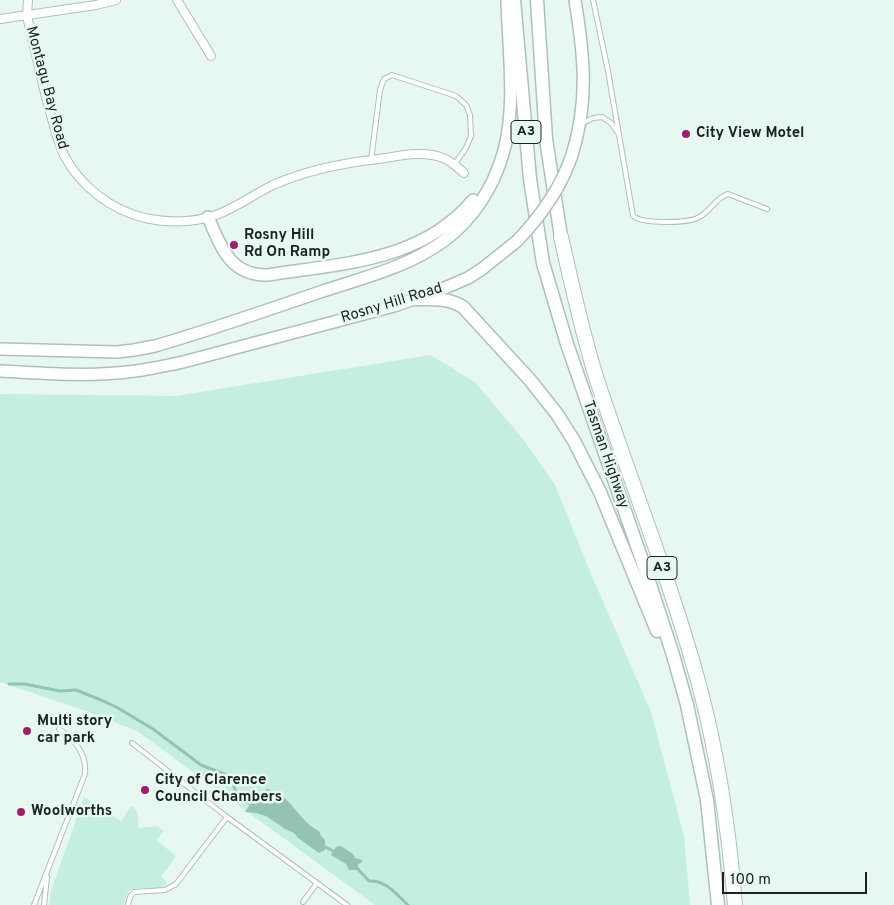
<!DOCTYPE html>
<style>
body{margin:0}
#map{position:relative;width:894px;height:905px;overflow:hidden;background:#e6f8f0;font-family:Overpass,sans-serif}
canvas{display:block}
.scale{position:absolute;left:722px;top:872px;width:145px;height:22px;box-sizing:border-box;border:2px solid #1b221f;border-top:0;padding-left:6px;font-size:15px;line-height:18px;white-space:nowrap;color:#1b221f;-webkit-text-stroke:4px #e6f8f0;paint-order:stroke}
</style>
<div id="map">
<canvas width="894" height="905"></canvas>
<div class="scale">100 m</div>
</div>
<script>
const g = document.querySelector('canvas').getContext('2d');
g.lineJoin = 'round';
function paint(path, color) {
  g.fillStyle = color;
  g.fill(path, 'evenodd');
}
function stroke(path, color, width, dash) {
  g.strokeStyle = color;
  g.lineWidth = width;
  g.lineCap = dash ? 'butt' : 'round';
  g.setLineDash(dash || []);
  g.stroke(path);
}
function write(font, color, halo, rows, align = 'center') {
  g.font = font + ' Overpass,sans-serif';
  g.lineWidth = 5;
  g.setLineDash([]);
  g.textBaseline = 'middle';
  g.strokeStyle = halo;
  g.fillStyle = color;
  for (const [text, x, y, turn = 0] of rows) {
    g.save();
    g.translate(x, y);
    g.rotate((+turn || 0) * Math.PI / 180);
    g.textAlign = isNaN(turn) ? turn : align;
    if (halo) g.strokeText(text, 0, 0);
    g.fillText(text, 0, 0);
    g.restore();
  }
}
paint(new Path2D(`
 M430,355L475,382L523,439L555,485L591,574L651,712L684,836L690,905H375L137,731L86,711L0,682V394L176,396Z
 M84,797L121,821L131,806L137,810L139,828L157,826L164,831L156,840L176,856L161,877L167,882L165,886C156,890 133,885 128,892C126,896 125,901 124,905H49L51,891Z`), '#c4efde');
paint(new Path2D(`
 M267,789C289,792 300,823 319,831L321,836L325,840V850L319,853L298,838L294,833L285,829L266,816L256,813L245,812L249,806Z
 M341,846L353,854L355,858L362,860V862L358,864V870H349L346,864L331,855L336,847Z`), '#92c4b1');
stroke(new Path2D(`
 M9,684H25L60,691L76,690L101,700L118,708L153,729L201,765L227,775L233,779C234,794 240,802 255,805
 M323,846L335,852
 M356,867L369,881C386,880 396,894 408,905`), '#92c4b1', 3);
const service = new Path2D(`
 M593,0L608,71L633,216C643,224 690,224 701,216C711,210 717,197 728,194L767,209
 M581,124L593,118L602,117L611,123L618,133
 M371,160L380,90L384,79L392,75L456,96L466,105L470,115L471,136L466,148L454,165
 M132,743L227,817L347,905
 M303,902L317,883
 M34,905L85,774C87,755 75,739 59,729
 M44,905L47,877
 M128,905L130,897L134,892L165,890L176,884L227,817`);
const minor = new Path2D(`
 M28,0L27,16C33,42 39,68 45,93C51,113 55,136 64,155C80,186 111,210 145,218C169,223 193,223 216,215C236,208 254,194 273,185C307,170 342,163 379,159C399,156 424,150 443,158C451,161 457,167 464,173
 M177,0L211,56
 M0,19L96,5L116,0`);
const secondary = new Path2D(`
 M572,155C589,100 584,55 575,0
 M208,217C221,247 230,276 268,275C342,263 421,262 473,200
 M0,349L117,352L134,350L155,346C210,330 265,311 320,292C362,278 409,267 445,240C473,219 493,188 503,154C517,106 508,49 507,0
 M0,371C42,373 85,377 127,372C146,370 165,366 183,362L394,306L440,290L468,278L482,269L517,241`);
const trunk = new Path2D(`
 M514,0L530,179L543,263L567,344L644,566L673,655L687,705L707,800L718,905
 M537,0L546,139L561,237
 M416,299C433,299 449,298 463,307L530,380L557,414L574,441L600,492L657,631`);
const motorway = new Path2D(`
 M561,237C572,285 582,333 597,380C630,480 670,579 698,681C718,754 729,830 735,905`);
stroke(service, '#afc0b9', 6);
stroke(minor, '#afc0b9', 10);
stroke(secondary, '#afc0b9', 14);
stroke(trunk, '#afc0b9', 15);
stroke(motorway, '#afc0b9', 16);
stroke(service, '#fff', 4);
stroke(minor, '#fff', 8);
stroke(secondary, '#fff', 11);
stroke(trunk, '#fff', 12);
stroke(motorway, '#fff', 14);
const secondaryBridge = new Path2D(`
 M517,241C541,216 561,188 572,155`);
stroke(secondaryBridge, '#afc0b9', 14, []);
stroke(secondaryBridge, '#fff', 11);
for (const [x, y, r, color] of [
 [686,134,5,"#a01d6e"],
 [234,245,5,"#a01d6e"],
 [27,731,5,"#a01d6e"],
 [145,790,5,"#a01d6e"],
 [21,812,5,"#a01d6e"]
]) {
  const dot = new Path2D();
  dot.arc(x, y, r, 0, 2 * Math.PI);
  g.fillStyle = color;
  g.fill(dot);
  stroke(dot, '#e6f8f0', 2);
}
for (const [x, y, w] of [
 [526,132,30],
 [662,568,30]
]) {
  const box = new Path2D();
  box.roundRect(x - w / 2, y - 11.5, w, 23, 4);
  g.fillStyle = '#e6f8f0';
  g.fill(box);
  stroke(box, '#1b221f', 1);
}
write('bold 14px', '#1b221f', null, [
 ["A3",526,132],
 ["A3",662,568]
]);
write('15px', '#1b221f', '#e6f8f0', [
 ["Montagu Bay Road",46,88,75],
 ["Rosny Hill Road",392,304,-17],
 ["Tasman Highway",605,455,71]
]);
write('bold 15px', '#1b221f', '#e6f8f0', [
 ["City View Motel",696,134],
 ["Rosny Hill",244,236],
 ["Rd On Ramp",244,253],
 ["Multi story",37,722],
 ["car park",37,739],
 ["City of Clarence",155,781],
 ["Council Chambers",155,798],
 ["Woolworths",31,812]
], 'left');
</script>
